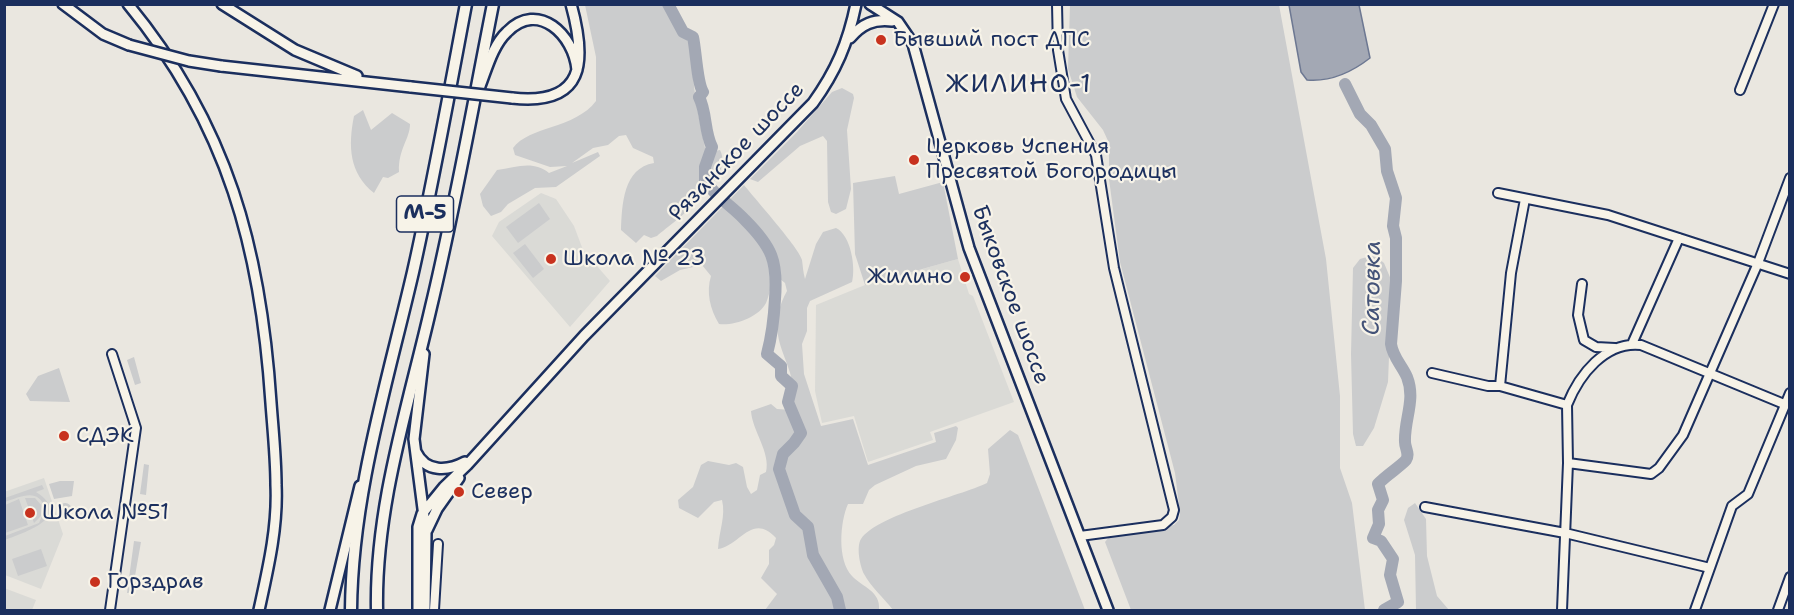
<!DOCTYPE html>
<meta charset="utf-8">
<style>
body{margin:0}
#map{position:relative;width:1794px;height:615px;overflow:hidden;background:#eae7e0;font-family:"Shantell Sans",sans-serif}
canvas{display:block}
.frame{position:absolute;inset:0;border:6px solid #1b2f5e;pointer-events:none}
</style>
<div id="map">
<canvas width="1794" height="615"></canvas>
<div class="frame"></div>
</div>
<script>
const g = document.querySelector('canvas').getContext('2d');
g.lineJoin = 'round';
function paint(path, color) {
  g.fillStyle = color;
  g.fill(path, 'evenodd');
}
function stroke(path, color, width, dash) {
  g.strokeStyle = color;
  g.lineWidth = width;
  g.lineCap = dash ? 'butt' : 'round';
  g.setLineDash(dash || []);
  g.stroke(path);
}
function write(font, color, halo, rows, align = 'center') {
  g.font = font + ' "Shantell Sans",sans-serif';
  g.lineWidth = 4.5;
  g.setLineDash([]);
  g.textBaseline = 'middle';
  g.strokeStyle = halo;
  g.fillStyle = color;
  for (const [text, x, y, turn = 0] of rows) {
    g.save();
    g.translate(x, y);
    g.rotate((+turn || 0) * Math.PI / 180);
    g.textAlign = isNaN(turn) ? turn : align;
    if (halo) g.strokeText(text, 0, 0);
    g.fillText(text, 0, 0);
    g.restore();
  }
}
paint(new Path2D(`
 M541,193L556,199L574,226L583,250L610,281L570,327L492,236L499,222Z
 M958,259L969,294L973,296L1014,402L930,432L933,440L868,462L854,416L822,423L815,391L816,305L865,285Z
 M44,478L63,534L41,589L5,575L4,492Z
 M4,588L36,600L32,610H5Z`), '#dadad6');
paint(new Path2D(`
 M585,5H665L681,35L689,42L696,103L706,153L720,150C735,179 677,219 657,236L651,238L644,235L636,243L621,230C622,205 623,168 654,163L653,157L633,148L626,135L619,136L608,145L593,148L572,163L598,152L600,156L556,187L535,188L508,204L501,212L491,216L483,206L480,194L497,170C516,167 534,160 549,173L567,166L550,167L515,155L513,148C529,126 575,129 596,101V57Z
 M1070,5H1279L1326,259L1340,396V468L1352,503L1365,610H1131L1105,542L1109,537L1174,525L1179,520L1180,513L1175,473L1120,262L1109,179V143L1103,130L1077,97L1068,69Z
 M842,88L853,94L854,98L847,130L851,189L846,209L836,214L831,212L828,202L827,141L823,136L800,146L758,182L750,179L797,132L832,92Z
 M363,110L371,130L392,113L410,124C410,139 398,149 399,172L388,178L383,177L374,193C349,173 348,146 354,116Z
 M895,176L899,194L943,182L958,259L865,285L855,254L853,183Z
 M744,185C755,199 800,249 802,260C803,267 803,272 805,279L816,244L823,232L836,228C851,235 856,268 852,282L810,301L807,308V331L802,344L804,374L821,426L853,419L868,465L936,442L934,433L956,426L958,428L956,440L946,459L916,466L875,485L869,490L863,504H848C840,522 837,560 852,576C862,587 881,591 879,610H765L777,594L761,578L769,564V550L774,545L776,538C752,512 740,546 718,549C719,531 726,516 722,500L714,502L698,518L679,508L678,500L693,487L701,465L708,461L729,465L736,463L743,467L747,487L751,494L757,490L760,475L766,472C771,453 752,430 751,411L771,404L777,409L791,410C804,363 758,344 787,291L785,283L780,279C768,286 771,292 766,303C759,317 734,326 719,324C710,309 706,292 711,276L702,265L680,270L661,281L655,276Z
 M539,203L550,219L518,243L506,227Z
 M525,244L544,269L533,278L513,253Z
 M1374,255L1384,263L1392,282L1388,382L1374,428L1363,446H1356L1353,434L1351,354L1353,268L1360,259Z
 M134,357L141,383L135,385L127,360Z
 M59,368L70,402L30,401L26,394L38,376Z
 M1010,430L1018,435L1085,610H893C884,598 871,587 864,574C860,566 856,547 861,539C877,515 960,496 987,483L990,474L988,449Z
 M144,464L149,465L146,495L140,494Z
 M60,481H74L72,496L54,499L49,484Z
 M42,485L44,489L36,492C75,517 23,533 5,540V536L39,523L45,509C39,487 20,497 5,502V498Z
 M25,498H35L42,506L41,516L34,523Z
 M19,499L28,525L5,533V505Z
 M1415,503L1426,519L1427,556L1437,596L1449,610H1416L1415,555L1404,520L1408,508Z
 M58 510a7 7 0 1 1 14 0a7 7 0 1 1-14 0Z
 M134,541L141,542L132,593H127Z
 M41,549L47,566L18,576L12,559Z`), '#cbcccd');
const water = new Path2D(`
 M1289,5H1359L1370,58C1352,72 1330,82 1307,80L1301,72Z`);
paint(water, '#a3a8b4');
stroke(water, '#6d7892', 1.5);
stroke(new Path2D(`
 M668,4L683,32L693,37C696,50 697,83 703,92L699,97C707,113 704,131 712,147L705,167V181C716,197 732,206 745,220C772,247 778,261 775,299C774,318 772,335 767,354L781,366V376L792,386L788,402L801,433L794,443L783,454L779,469L795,515L808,527L813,555L837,597L840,610
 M1345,84L1360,114L1371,125L1385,149L1387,171L1396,198L1393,226L1396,238V281L1391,344C1393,358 1402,365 1407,377C1416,400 1404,419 1405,442C1405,448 1410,454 1406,460C1401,466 1385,476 1378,484L1383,500L1378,510L1379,524L1373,538L1381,541L1393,559L1390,575L1398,602L1384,610`), '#a3a8b4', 12);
const minor = new Path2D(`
 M1057,4L1058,50L1066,99L1096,155L1114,268L1174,510L1172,517L1163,525L1080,536
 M1740,90L1774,4
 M1498,193L1608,215L1790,274
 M1582,284L1578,315L1584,340L1596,347L1615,348
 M1632,344L1679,238
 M1432,373L1488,386H1500L1567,405C1579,375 1605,341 1641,345L1784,404
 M1500,386L1511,273L1525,199
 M1568,463L1651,474L1659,468L1683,435L1758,263L1790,178
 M1425,507L1565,533L1710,568L1732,506L1748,494L1790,393
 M110,610L136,428L112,354
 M434,610L438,544
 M1562,610L1568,463L1567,405
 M1695,610L1710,568
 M1778,610L1790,577`);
const major = new Path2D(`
 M63,4L103,34L129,45
 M128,4C228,125 261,250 271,403C273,430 276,458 276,485C278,527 268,569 259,610
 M222,4L295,50L357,76
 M870,4L898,22L913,44L969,248L1108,610
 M850,38C862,24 873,19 892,21
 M221,66L411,87
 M480,86C487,68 493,45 507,32C538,0 574,35 577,70
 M512,98C585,106 587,62 571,4
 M424,354L414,439L426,532L425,610
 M416,452C426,473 448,471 465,462
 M427,530L437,509L459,478
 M330,610L360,486
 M418,610V527L422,514L444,487L467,465L584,336L813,103C836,71 848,43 856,4`);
const highway = new Path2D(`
 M351,610C352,495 387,384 413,272C433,183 449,94 466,4
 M377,610C375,507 408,407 431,307C455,207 473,105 493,4`);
stroke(minor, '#1b2f5e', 12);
stroke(major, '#1b2f5e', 14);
stroke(highway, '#1b2f5e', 15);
stroke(minor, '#f7f3e8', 8);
stroke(major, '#f7f3e8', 9);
stroke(highway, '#f7f3e8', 10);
const majorBridge = new Path2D(`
 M129,45L189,61L221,66
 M411,87L512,98`);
stroke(majorBridge, '#1b2f5e', 14, []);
stroke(majorBridge, '#f7f3e8', 9);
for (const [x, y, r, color] of [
 [881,40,6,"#c8321e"],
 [914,160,6,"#c8321e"],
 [551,259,6,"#c8321e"],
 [965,277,6,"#c8321e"],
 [64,436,6,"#c8321e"],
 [459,492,6,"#c8321e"],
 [30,513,6,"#c8321e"],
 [95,582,6,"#c8321e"]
]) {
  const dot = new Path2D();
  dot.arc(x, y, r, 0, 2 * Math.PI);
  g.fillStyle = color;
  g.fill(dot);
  stroke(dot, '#f7f3e8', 2);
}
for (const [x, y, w] of [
 [425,214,57]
]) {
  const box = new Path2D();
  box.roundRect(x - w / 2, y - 18, w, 36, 4.5);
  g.fillStyle = '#f7f3e8';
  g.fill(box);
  stroke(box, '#1b2f5e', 1.5);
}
write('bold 21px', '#1b2f5e', null, [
 ["М-5",425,214]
]);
write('22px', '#1b2f5e', '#f7f3e8', [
 ["Бывший пост ДПС",893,40],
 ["Церковь Успения",926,147],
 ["Пресвятой Богородицы",926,172],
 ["Школа № 23",563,259],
 ["Жилино",953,277,"right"],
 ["СДЭК",76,436],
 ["Север",471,492],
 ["Школа №51",42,513],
 ["Горздрав",107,582]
], 'left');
write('22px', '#1b2f5e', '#f7f3e8', [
 ["Рязанское шоссе",737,152,-46],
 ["Быковское шоссе",1010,295,70]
]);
write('italic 24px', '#445378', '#f7f3e8', [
 ["Сатовка",1373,288,-89]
]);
g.letterSpacing = '1.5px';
write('26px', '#1b2f5e', '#f7f3e8', [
 ["ЖИЛИНО-1",1019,85]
]);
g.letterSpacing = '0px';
</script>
